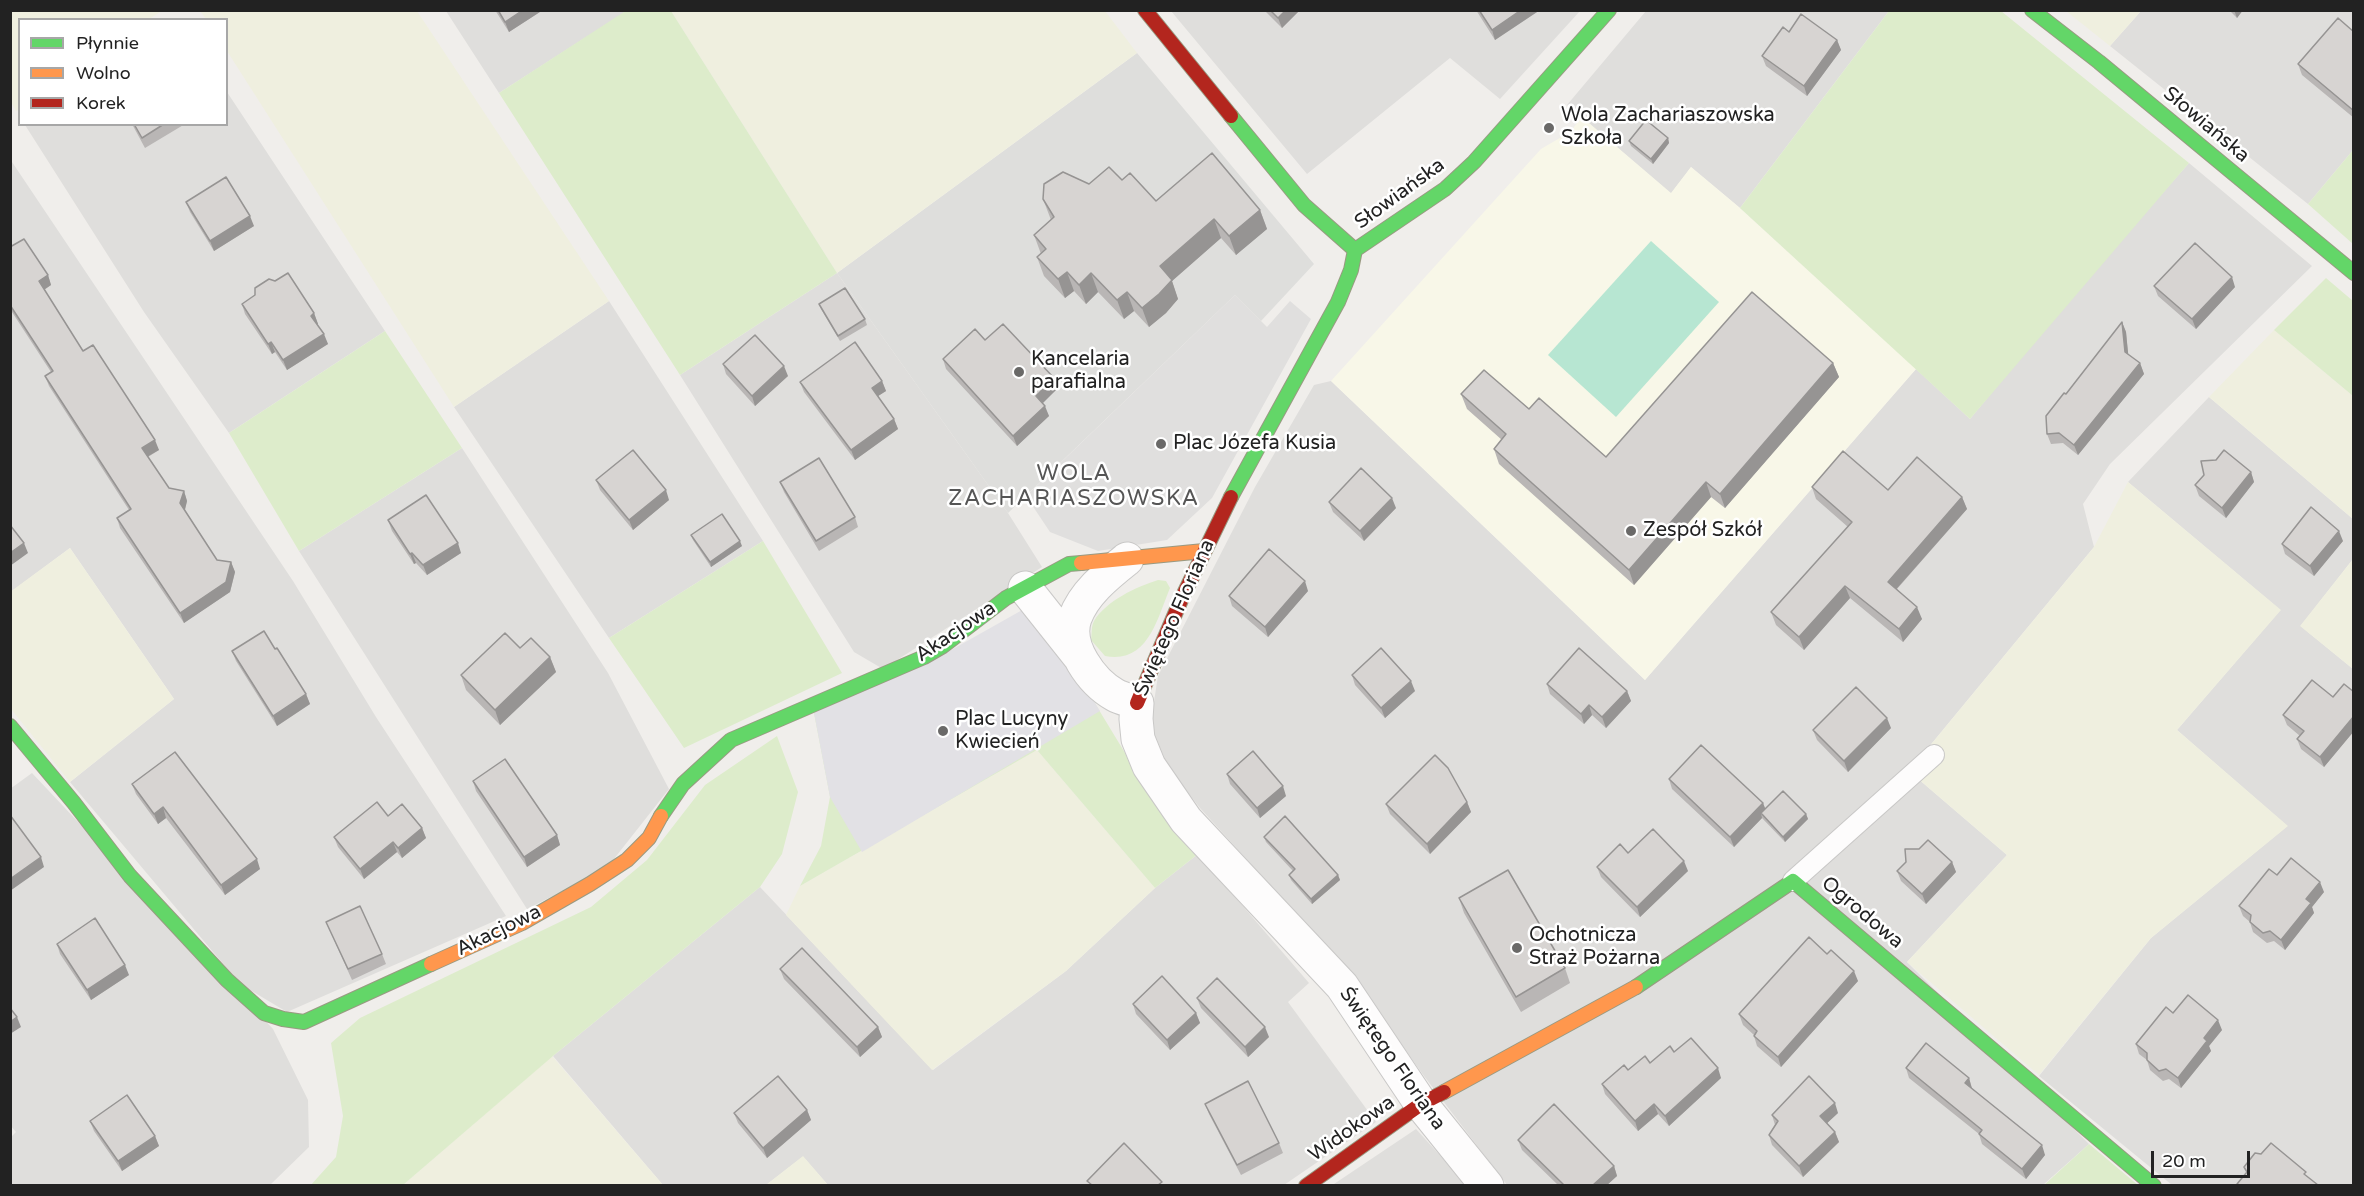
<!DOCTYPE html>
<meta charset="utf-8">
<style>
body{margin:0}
#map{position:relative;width:2364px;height:1196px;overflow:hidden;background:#f0eeeb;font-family:"Varela Round",sans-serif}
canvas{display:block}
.frame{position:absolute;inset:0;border:12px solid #222;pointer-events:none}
.legend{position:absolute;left:18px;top:18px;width:210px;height:108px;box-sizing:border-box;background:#fff;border:2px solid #a7a7a7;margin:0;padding:8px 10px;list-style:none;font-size:18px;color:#222}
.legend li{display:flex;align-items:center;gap:12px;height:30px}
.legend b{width:30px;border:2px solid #a7a7a7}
.scale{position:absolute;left:2151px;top:1151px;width:99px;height:27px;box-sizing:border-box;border:3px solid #222;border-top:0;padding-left:8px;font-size:18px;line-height:21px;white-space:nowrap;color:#222;-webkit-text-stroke:4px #fff;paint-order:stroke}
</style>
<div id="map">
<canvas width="2364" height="1196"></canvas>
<div class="frame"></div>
<ul class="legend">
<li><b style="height:8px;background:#63d668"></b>Płynnie</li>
<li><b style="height:8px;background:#ff974d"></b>Wolno</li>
<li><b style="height:8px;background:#b3261e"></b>Korek</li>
</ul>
<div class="scale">20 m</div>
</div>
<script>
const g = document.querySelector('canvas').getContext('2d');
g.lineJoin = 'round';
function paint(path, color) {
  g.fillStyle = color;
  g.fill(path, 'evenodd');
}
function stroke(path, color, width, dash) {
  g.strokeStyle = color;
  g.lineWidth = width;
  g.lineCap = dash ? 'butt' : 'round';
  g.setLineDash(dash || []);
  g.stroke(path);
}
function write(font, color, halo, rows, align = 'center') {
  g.font = font + ' "Varela Round",sans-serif';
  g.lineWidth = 5;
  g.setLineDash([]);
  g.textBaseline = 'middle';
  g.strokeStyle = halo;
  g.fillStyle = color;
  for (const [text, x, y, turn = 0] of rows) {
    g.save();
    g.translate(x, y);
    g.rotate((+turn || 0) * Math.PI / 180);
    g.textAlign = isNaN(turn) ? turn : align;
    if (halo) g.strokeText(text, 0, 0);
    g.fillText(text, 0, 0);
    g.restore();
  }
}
paint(new Path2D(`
 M446,11H627L499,93Z
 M1171,11H1580L1500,99L1450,58L1307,174Z
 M1646,11H1889L1740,208L1691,167L1671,194L1567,105Z
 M2141,11H2353V150L2308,204L2110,46Z
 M227,92L385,331L229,433L144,312L25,125L226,124Z
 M10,159L293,581L376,717L506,916L287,1012L240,984L70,782L174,699L70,548L11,592Z
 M2189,163L2312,266L2110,464L2083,504L2094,547L1909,771L2007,855L1907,962L2089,1144L2043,1185H1507L1424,1076L1349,972L1200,808L1154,749L1150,727L1158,676L1255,487L1314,385L1331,381L1645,680L1916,369L1970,419L2072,295Z
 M837,273L1008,513L1042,567L883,669L854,652L680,375Z
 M609,301L763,541L609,638L454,407Z
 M2209,397L2353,519V559L2301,626L2353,669V1185H2172L2039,1076L2151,938L2287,826L2177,730L2280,610L2128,482Z
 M462,448L608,673L669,789L606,869L527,909L299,551Z
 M32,773L273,1029L308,1100L309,1147L270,1185H11V1137L16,1132L10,1125V789Z
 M1198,854L1309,983L1288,1002L1376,1122L1284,1185H828L803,1157L766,1185H663L553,1056L760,887L933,1070L1066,971L1155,888Z
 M1416,1129L1467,1185L1331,1186Z`), '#dfdedc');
paint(new Path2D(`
 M1582,117L1671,193L1691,167L1740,208L1916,369L1645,680L1331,381L1541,149L1570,132Z`), '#f8f7e8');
paint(new Path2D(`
 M1137,53L1314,264L1261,321L1235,295L1008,513L837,273Z`), '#dededc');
paint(new Path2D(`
 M10,11H162L149,19L20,20V109L16,111L11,102Z
 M200,11H417L609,301L454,407L227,51L226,20L206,19Z
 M671,11H1105L1137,53L837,273Z
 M2066,11H2141L2110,46Z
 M2274,330L2353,396V519L2209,397Z
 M2128,482L2281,610L2177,730L2288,826L2151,938L2039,1075L1907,962L2007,855L1909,771L2094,547Z
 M70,548L174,699L70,782L11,709L10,592Z
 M2353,559V669L2300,626Z
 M1037,750L1155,888L1066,971L932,1070L786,915L800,886Z
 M552,1056L663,1185H403Z
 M803,1156L828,1185H766Z`), '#efefdf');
paint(new Path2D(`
 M627,10L671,11L837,273L680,375L499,93Z
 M1889,11H2001L2189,163L1970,419L1740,208Z
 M2353,150V244L2308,204Z
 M2326,278L2353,301V396L2274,330Z
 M385,331L462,448L299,551L229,433Z
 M763,541L842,673L684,748L609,638Z
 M1158,580L1166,581L1170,588C1157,619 1148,664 1105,656L1091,640C1092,633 1091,627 1094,621C1106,601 1136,587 1158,580Z
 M1068,659L1136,771L1198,854L1155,888L1037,750L800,886L821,846L830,797L814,713Z
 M777,736L798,792L782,854L760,887L553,1056L403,1185L310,1186L336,1157L343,1116L331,1043L360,1018L591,907L647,860L705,785Z
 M2089,1144L2139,1186H2043Z`), '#ddeccb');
paint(new Path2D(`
 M1651,241L1719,302L1616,417L1548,355Z`), '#b7e6d2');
paint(new Path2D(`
 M1235,295L1267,327L1290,301L1311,319L1212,498L1167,540L1098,551L1050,532L1026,496Z`), '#e0dfde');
paint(new Path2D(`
 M1024,609L1068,659L1100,711L862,852L830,797L814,713L953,649Z`), '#e2e1e5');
const lane = new Path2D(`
 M1793,881L1934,755`);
const street = new Path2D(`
 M1127,559C1107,575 1084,593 1075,618C1065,646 1092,682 1115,695C1122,699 1130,700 1137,703L1136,719L1138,739L1149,766L1186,820L1342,986L1421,1104L1487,1186
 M1025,588L1079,656`);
const fast = new Path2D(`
 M2032,10L2099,62L2354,273
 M1231,116L1304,205L1355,250
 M1355,250L1445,189L1474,162L1609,10
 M1231,497L1338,302L1351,270L1355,250
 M10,726L74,803L130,876L227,980L264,1013L283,1019L304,1022L431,964
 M661,816L683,784L731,740L924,657L943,646L1006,598L1069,564L1081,563
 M1636,987L1793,881L2154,1186`);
const slow = new Path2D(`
 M1081,563L1204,551
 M431,964L522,923L590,884L627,860L649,838L661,816
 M1444,1092L1636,987`);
const jam = new Path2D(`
 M1145,10L1231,116
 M1137,703L1181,600L1231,497
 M1306,1186L1421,1104L1444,1092`);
stroke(lane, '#c9c8c7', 22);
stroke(street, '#c9c8c7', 35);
stroke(fast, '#999a82', 16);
stroke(slow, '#999a82', 16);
stroke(jam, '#999a82', 16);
stroke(lane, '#fdfcfc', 20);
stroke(street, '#fdfcfc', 33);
stroke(fast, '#63d668', 14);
stroke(slow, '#ff974d', 14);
stroke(jam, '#b3261e', 14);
paint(new Path2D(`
 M495,10H543L509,32Z
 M1264,10H1300L1282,28Z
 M1476,10H1537V12L1495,40Z
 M2229,10H2243L2237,18Z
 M1789,32L1837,40L1841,50L1807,96L1766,66L1762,56Z
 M2354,32V118L2302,75L2298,64Z
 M132,124H185L145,148Z
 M1668,138L1669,143L1653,164L1631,146L1629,141Z
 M1122,180L1156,201L1260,210L1267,229L1236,255L1221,238L1172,281L1178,299L1166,313L1149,327L1134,311L1124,319L1098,292L1086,304L1074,291L1065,298L1044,276L1037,257L1041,254L1034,235L1051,220L1043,199L1089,184Z
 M186,202L254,226L214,251L190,212Z
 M10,247L48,275L51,285L44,290L83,351L159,450L148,457L169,488L184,491L187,501L185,510L217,560L231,562L235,572L230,592L184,623L120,528L117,518L129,510L49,386L45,376L51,372L12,312H10Z
 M2154,286L2235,287L2196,329L2158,296Z
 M242,304L314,313L318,324H317L328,344L287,370L275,352L272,354L245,314Z
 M819,304L865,319L867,325L840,341L821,309Z
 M2122,322L2126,332L2128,354L2140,363L2144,374L2078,455L2063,443L2051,444L2047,434L2066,394Z
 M985,340L1057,389L1042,403L1049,416L1017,446L946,369L943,359Z
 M1833,363L1839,377L1725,508L1711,497L1634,585L1499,464L1494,449L1502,440L1467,409L1461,394L1529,409L1606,457Z
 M723,364L788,376L755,406L726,374Z
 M882,381L886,391L878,396L894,419L898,429L855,460L804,392L800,382Z
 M2251,472L2254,482L2226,518L2199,496L2195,485Z
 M596,480L669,500L633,530L600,490Z
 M780,482L855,517L858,527L819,551L784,492Z
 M1812,487L1888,490L1962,497L1967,509L1897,589L1922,619L1903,642L1850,598L1804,650L1776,625L1771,612L1848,527L1816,499Z
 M1329,502L1396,508L1364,541L1333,512Z
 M388,520L461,553L427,575L416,563L414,564L392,531Z
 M691,535L742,546L711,567L693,540Z
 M2343,541L2314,576L2285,554L2282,544Z
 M1308,591L1268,637L1232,606L1229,596Z
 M520,648L550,657L556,672L500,725L466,690L461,675Z
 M232,651L306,694L310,704L277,726L236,661Z
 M1352,675L1415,691L1385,718L1355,685Z
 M1547,684L1627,691L1631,701L1606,728L1592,715L1584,724L1550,694Z
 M2354,692V731L2324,767L2301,749L2297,739L2300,736L2287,725L2283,715L2333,697Z
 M1891,728L1848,772L1817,740L1813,730Z
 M1227,774L1286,796L1260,818L1230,784Z
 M1669,779L1763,803L1765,809L1806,814L1808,819L1785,842L1762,818L1734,847L1672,789Z
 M473,781L557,835L560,845L527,867L476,791Z
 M132,784L260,869L225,895L166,818L158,824L136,794Z
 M1467,802L1471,812L1430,854L1390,814L1386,804Z
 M388,816L422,828L426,838L402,858L397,852L364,879L338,847L334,837Z
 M1264,837L1338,875L1340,880L1312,904L1291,880L1289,875L1293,871L1266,842Z
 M1628,853L1688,871L1640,917L1601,877L1597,867Z
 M1952,862L1956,872L1926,904L1901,881L1897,871Z
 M2277,875L2324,892L2312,907L2314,913L2285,950L2274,941L2267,943L2253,932L2250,922L2243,916L2239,906Z
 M1459,898L1565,968L1570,983L1521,1012L1464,913Z
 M326,922L382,954L386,964L352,980Z
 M57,944L129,975L91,1000L60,954Z
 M1827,954L1858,981L1781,1067L1757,1046L1754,1036V1035L1743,1025L1739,1014Z
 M780,969L878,1027L882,1037L860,1057L784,979Z
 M1197,998L1269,1037L1248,1057L1201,1008Z
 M1133,1004L1196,1013L1200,1023L1170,1050L1136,1014Z
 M2173,1013L2222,1030L2209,1046L2211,1051L2181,1088L2169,1079L2163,1081L2150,1070L2147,1060L2139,1054L2136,1044Z
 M1674,1052L1721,1078L1669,1126L1658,1114L1638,1131L1605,1094L1602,1084L1628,1070L1650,1063Z
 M1906,1068L1969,1078L1972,1088L2045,1155L2026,1179L1982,1144L1979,1134L1909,1078Z
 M1205,1104L1279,1143L1283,1153L1241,1175L1209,1114Z
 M807,1110L811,1120L767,1158L738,1123L734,1113Z
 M1838,1113L1827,1123L1835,1132L1839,1142L1803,1177L1772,1145L1769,1135L1775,1125L1772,1115Z
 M90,1121L155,1136L159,1146L122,1171L94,1131Z
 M1518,1140L1614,1166L1617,1176L1607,1185H1558L1522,1150Z`), '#b9b6b5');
paint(new Path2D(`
 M523,10H543L509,32L505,22Z
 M1286,10H1300L1282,28L1278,18Z
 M1521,10H1537V12L1495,40L1492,30Z
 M2234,10H2243L2237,18Z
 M1837,40L1841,50L1807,96L1804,86Z
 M1668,138L1669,143L1653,164L1651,159Z
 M1260,210L1267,229L1236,255L1229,236Z
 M250,216L254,226L214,251L210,241Z
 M1214,219L1221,238L1172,281L1178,299L1166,313L1149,327L1142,308L1160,266Z
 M1067,272L1074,291L1065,298L1058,279Z
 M1091,273L1098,292L1086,304L1079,285Z
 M48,275L51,285L42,291L39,281Z
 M2232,277L2235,287L2196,329L2192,319Z
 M1127,292L1134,311L1124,319L1117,300Z
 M314,313L318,324L315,326L311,316Z
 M2122,322L2126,332L2129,362L2125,352Z
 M324,334L328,344L287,370L283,360Z
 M271,342L275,352L272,354L268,344Z
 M1833,363L1839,377L1725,508L1720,494Z
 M2140,363L2144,374L2078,455L2074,445Z
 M784,366L788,376L755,406L752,396Z
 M1054,378L1057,389L1040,406L1036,396Z
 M882,381L886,391L875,398L872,388Z
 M1045,406L1049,416L1017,446L1013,436Z
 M894,419L898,429L855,460L851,450Z
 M155,440L159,450L145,458L142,448Z
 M2251,472L2254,482L2226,518L2222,508Z
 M1706,482L1711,497L1634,585L1629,570Z
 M666,490L669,500L633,530L629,520Z
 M184,491L187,501L184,513L180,503Z
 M1962,497L1967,509L1892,594L1888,582Z
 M1392,498L1396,508L1364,541L1360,531Z
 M2339,531L2343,541L2314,576L2310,566Z
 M740,541L742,546L711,567L710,562Z
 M24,543L28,553L10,566V553Z
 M458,543L461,553L427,575L423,565Z
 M412,553L416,563L414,564L410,554Z
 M231,562L235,572L230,592L184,623L180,613Z
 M1305,581L1308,591L1268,637L1265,627Z
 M1845,586L1850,598L1804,650L1799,637Z
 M1917,607L1922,619L1903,642L1899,629Z
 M550,657L556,672L500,725L495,710Z
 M1411,681L1415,691L1385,718L1381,708Z
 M1627,691L1631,701L1606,728L1602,717Z
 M306,694L310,704L277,726L273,716Z
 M1589,705L1592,715L1584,724L1581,714Z
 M2354,716V731L2324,767L2320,757Z
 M1887,718L1891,728L1848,772L1844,761Z
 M1283,786L1286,796L1260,818L1257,808Z
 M1467,802L1471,812L1430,854L1427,844Z
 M1763,803L1767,813H1761L1762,818L1734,847L1730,837Z
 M163,807L166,818L158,824L154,814Z
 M1806,814L1808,819L1785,842L1783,837Z
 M422,828L426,838L402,858L398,848Z
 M557,835L560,845L527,867L524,857Z
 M393,842L397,852L364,879L360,869Z
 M41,857L44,867L10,891V879Z
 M257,859L260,869L225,895L221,885Z
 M1684,861L1688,871L1640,917L1637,907Z
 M1952,862L1956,872L1926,904L1922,894Z
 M1338,875L1340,880L1312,904L1311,899Z
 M2320,882L2324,892L2312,907L2314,913L2285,950L2281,940L2306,899Z
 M125,965L129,975L91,1000L87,990Z
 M1854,971L1858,981L1781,1067L1778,1057Z
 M1196,1013L1200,1023L1170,1050L1167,1040Z
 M17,1017L21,1027L10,1034V1022Z
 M2218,1020L2222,1030L2209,1046L2211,1051L2181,1088L2178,1078L2204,1038Z
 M878,1027L882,1037L860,1057L857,1047Z
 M1265,1027L1269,1037L1248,1057L1245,1047Z
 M1718,1068L1721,1078L1669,1126L1665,1116Z
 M1969,1078L1972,1089L1965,1083Z
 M1835,1103L1838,1113L1824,1126L1820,1116Z
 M1654,1104L1658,1114L1638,1131L1635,1121Z
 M807,1110L811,1120L767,1158L763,1148Z
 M1835,1132L1839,1142L1803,1177L1799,1166Z
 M155,1136L159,1146L122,1171L118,1161Z
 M2042,1145L2045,1155L2026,1179L2022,1169Z
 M1614,1166L1617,1176L1607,1185H1593Z`), '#969493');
const building = new Path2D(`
 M498,10H523L505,22Z
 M1270,10H1286L1278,18Z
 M1479,10H1521L1492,30Z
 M1801,14L1837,40L1804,86L1762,56L1783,27L1789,32Z
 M2338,18L2354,32V111L2298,64Z
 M1646,120L1668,138L1651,159L1629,141Z
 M134,124H164L142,138Z
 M1212,153L1260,210L1229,236L1214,219L1160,266L1172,280L1159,294L1142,308L1127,292L1117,300L1091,273L1079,285L1067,272L1058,279L1037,257L1046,249L1034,235L1054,217L1043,199L1044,184L1063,172L1089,184L1109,167L1122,180L1130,173L1156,201Z
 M226,177L250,216L210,241L186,202Z
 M24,239L48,275L39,281L83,351L93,345L155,440L142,448L169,488L184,491L180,503L217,560L231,562L226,582L180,613L117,518L131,509L45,376L53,371L10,305V247Z
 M2195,243L2232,277L2192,319L2154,286Z
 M288,273L314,313L311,316L324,334L283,360L271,342L268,344L242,304L255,295V288L269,279L275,281Z
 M845,288L865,319L838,336L819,304Z
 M1752,292L1833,363L1720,494L1706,482L1629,570L1494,449L1506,434L1461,394L1484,370L1529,409L1539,398L1606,457Z
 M2122,322L2125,352L2140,363L2074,445L2059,433L2047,434L2046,416L2064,393L2066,394Z
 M1003,324L1054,378L1036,396L1045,406L1013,436L943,359L975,329L985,340Z
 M755,335L784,366L752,396L723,364Z
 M855,342L882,381L872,388L894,419L851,450L800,382Z
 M633,450L666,490L629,520L596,480Z
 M2224,450L2251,472L2222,508L2195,485L2204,475L2201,461L2216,460Z
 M1843,451L1888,490L1917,457L1962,497L1888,582L1917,607L1899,629L1845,586L1799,637L1771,612L1852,522L1812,487Z
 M819,458L855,517L816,541L780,482Z
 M1361,468L1392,498L1360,531L1329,502Z
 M426,495L458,543L423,565L412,553L410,554L388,520Z
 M2311,507L2339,531L2310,566L2282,544Z
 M722,514L740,541L710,562L691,535Z
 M10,525L24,543L10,553Z
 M1269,549L1305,581L1265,627L1229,596Z
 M264,631L275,649L277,648L306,694L273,716L232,651Z
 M505,633L520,648L531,638L550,657L495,710L461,675Z
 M1381,648L1411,681L1381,708L1352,675Z
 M1579,648L1627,691L1602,717L1589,705L1581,714L1547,684Z
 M2312,680L2333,697L2344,684L2354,692V716L2320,757L2297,739L2304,731L2283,715Z
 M1856,687L1887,718L1844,761L1813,730Z
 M1701,745L1763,803L1730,837L1669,779Z
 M1253,751L1283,786L1257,808L1227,774Z
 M175,752L257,859L221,885L163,807L154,814L132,784Z
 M1435,755L1448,768L1467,802L1427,844L1386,804Z
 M505,759L557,835L524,857L473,781Z
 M1783,791L1806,814L1783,837L1761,813Z
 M377,802L388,816L402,804L422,828L398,848L393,842L360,869L334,837Z
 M10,815L41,857L10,879Z
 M1285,816L1338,875L1311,899L1289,875L1295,869L1264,837Z
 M1653,829L1684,861L1637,907L1597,867L1620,844L1628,853Z
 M1928,840L1952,862L1922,894L1897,871L1906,862L1905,849H1919Z
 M2291,858L2320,882L2306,899L2311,903L2281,940L2270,931L2263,933L2250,922L2251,915L2239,906L2269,869L2277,875Z
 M1508,870L1565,968L1516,997L1459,898Z
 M360,906L382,954L348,969L326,922Z
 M95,918L125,965L87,990L57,944Z
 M1809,937L1827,954L1831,950L1854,971L1778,1057L1754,1036L1757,1031L1739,1014Z
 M802,948L878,1027L857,1047L780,969Z
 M1162,976L1196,1013L1167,1040L1133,1004Z
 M1217,978L1265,1027L1245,1047L1197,998Z
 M2188,995L2218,1020L2204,1038L2207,1041L2178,1078L2166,1069L2159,1071L2147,1060V1053L2136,1044L2166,1007L2173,1013Z
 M10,1008L17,1017L10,1022Z
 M1691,1038L1718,1068L1665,1116L1654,1104L1635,1121L1602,1084L1624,1065L1628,1070L1645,1056L1650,1063L1670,1046L1674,1052Z
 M1926,1043L1969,1078L1965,1083L2042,1145L2022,1169L1979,1134L1982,1130L1906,1068Z
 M778,1076L807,1110L763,1148L734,1113Z
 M1809,1076L1835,1103L1820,1116L1835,1132L1799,1166L1769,1135L1778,1121L1772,1115Z
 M1248,1081L1279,1143L1237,1165L1205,1104Z
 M127,1095L155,1136L118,1161L90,1121Z
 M1554,1104L1614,1166L1593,1185H1564L1518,1140Z
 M1124,1143L1162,1182L1158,1185H1092L1087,1181Z
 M2271,1143L2306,1172L2304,1174L2318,1185H2239L2237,1184L2247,1172L2244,1167L2255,1153L2261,1154Z`);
paint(building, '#d7d4d2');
stroke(building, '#969493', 1.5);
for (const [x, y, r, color] of [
 [1549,128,6,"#6a6968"],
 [1019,372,6,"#6a6968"],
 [1161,444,6,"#6a6968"],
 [1631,531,6,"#6a6968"],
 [943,731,6,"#6a6968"],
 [1517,948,6,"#6a6968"]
]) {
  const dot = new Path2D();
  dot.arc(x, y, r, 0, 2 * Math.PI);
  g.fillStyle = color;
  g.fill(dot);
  stroke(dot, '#fff', 2);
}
write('20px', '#222', '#fff', [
 ["Wola Zachariaszowska",1561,116],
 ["Szkoła",1561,139],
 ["Kancelaria",1031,360],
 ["parafialna",1031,383],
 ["Plac Józefa Kusia",1173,444],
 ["Zespół Szkół",1643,531],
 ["Plac Lucyny",955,720],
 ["Kwiecień",955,743],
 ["Ochotnicza",1529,936],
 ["Straż Pożarna",1529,959]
], 'left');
write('20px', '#222', '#fff', [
 ["Słowiańska",2206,125,40],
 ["Słowiańska",1400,194,-36],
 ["Świętego Floriana",1175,618,-66],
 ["Akacjowa",956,632,-34],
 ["Ogrodowa",1862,913,40],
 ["Akacjowa",499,931,-26],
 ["Świętego Floriana",1392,1059,55],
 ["Widokowa",1352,1129,-35]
]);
g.letterSpacing = '1.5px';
write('22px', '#555', '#fff', [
 ["WOLA",1074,474],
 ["ZACHARIASZOWSKA",1074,499]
]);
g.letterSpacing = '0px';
</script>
